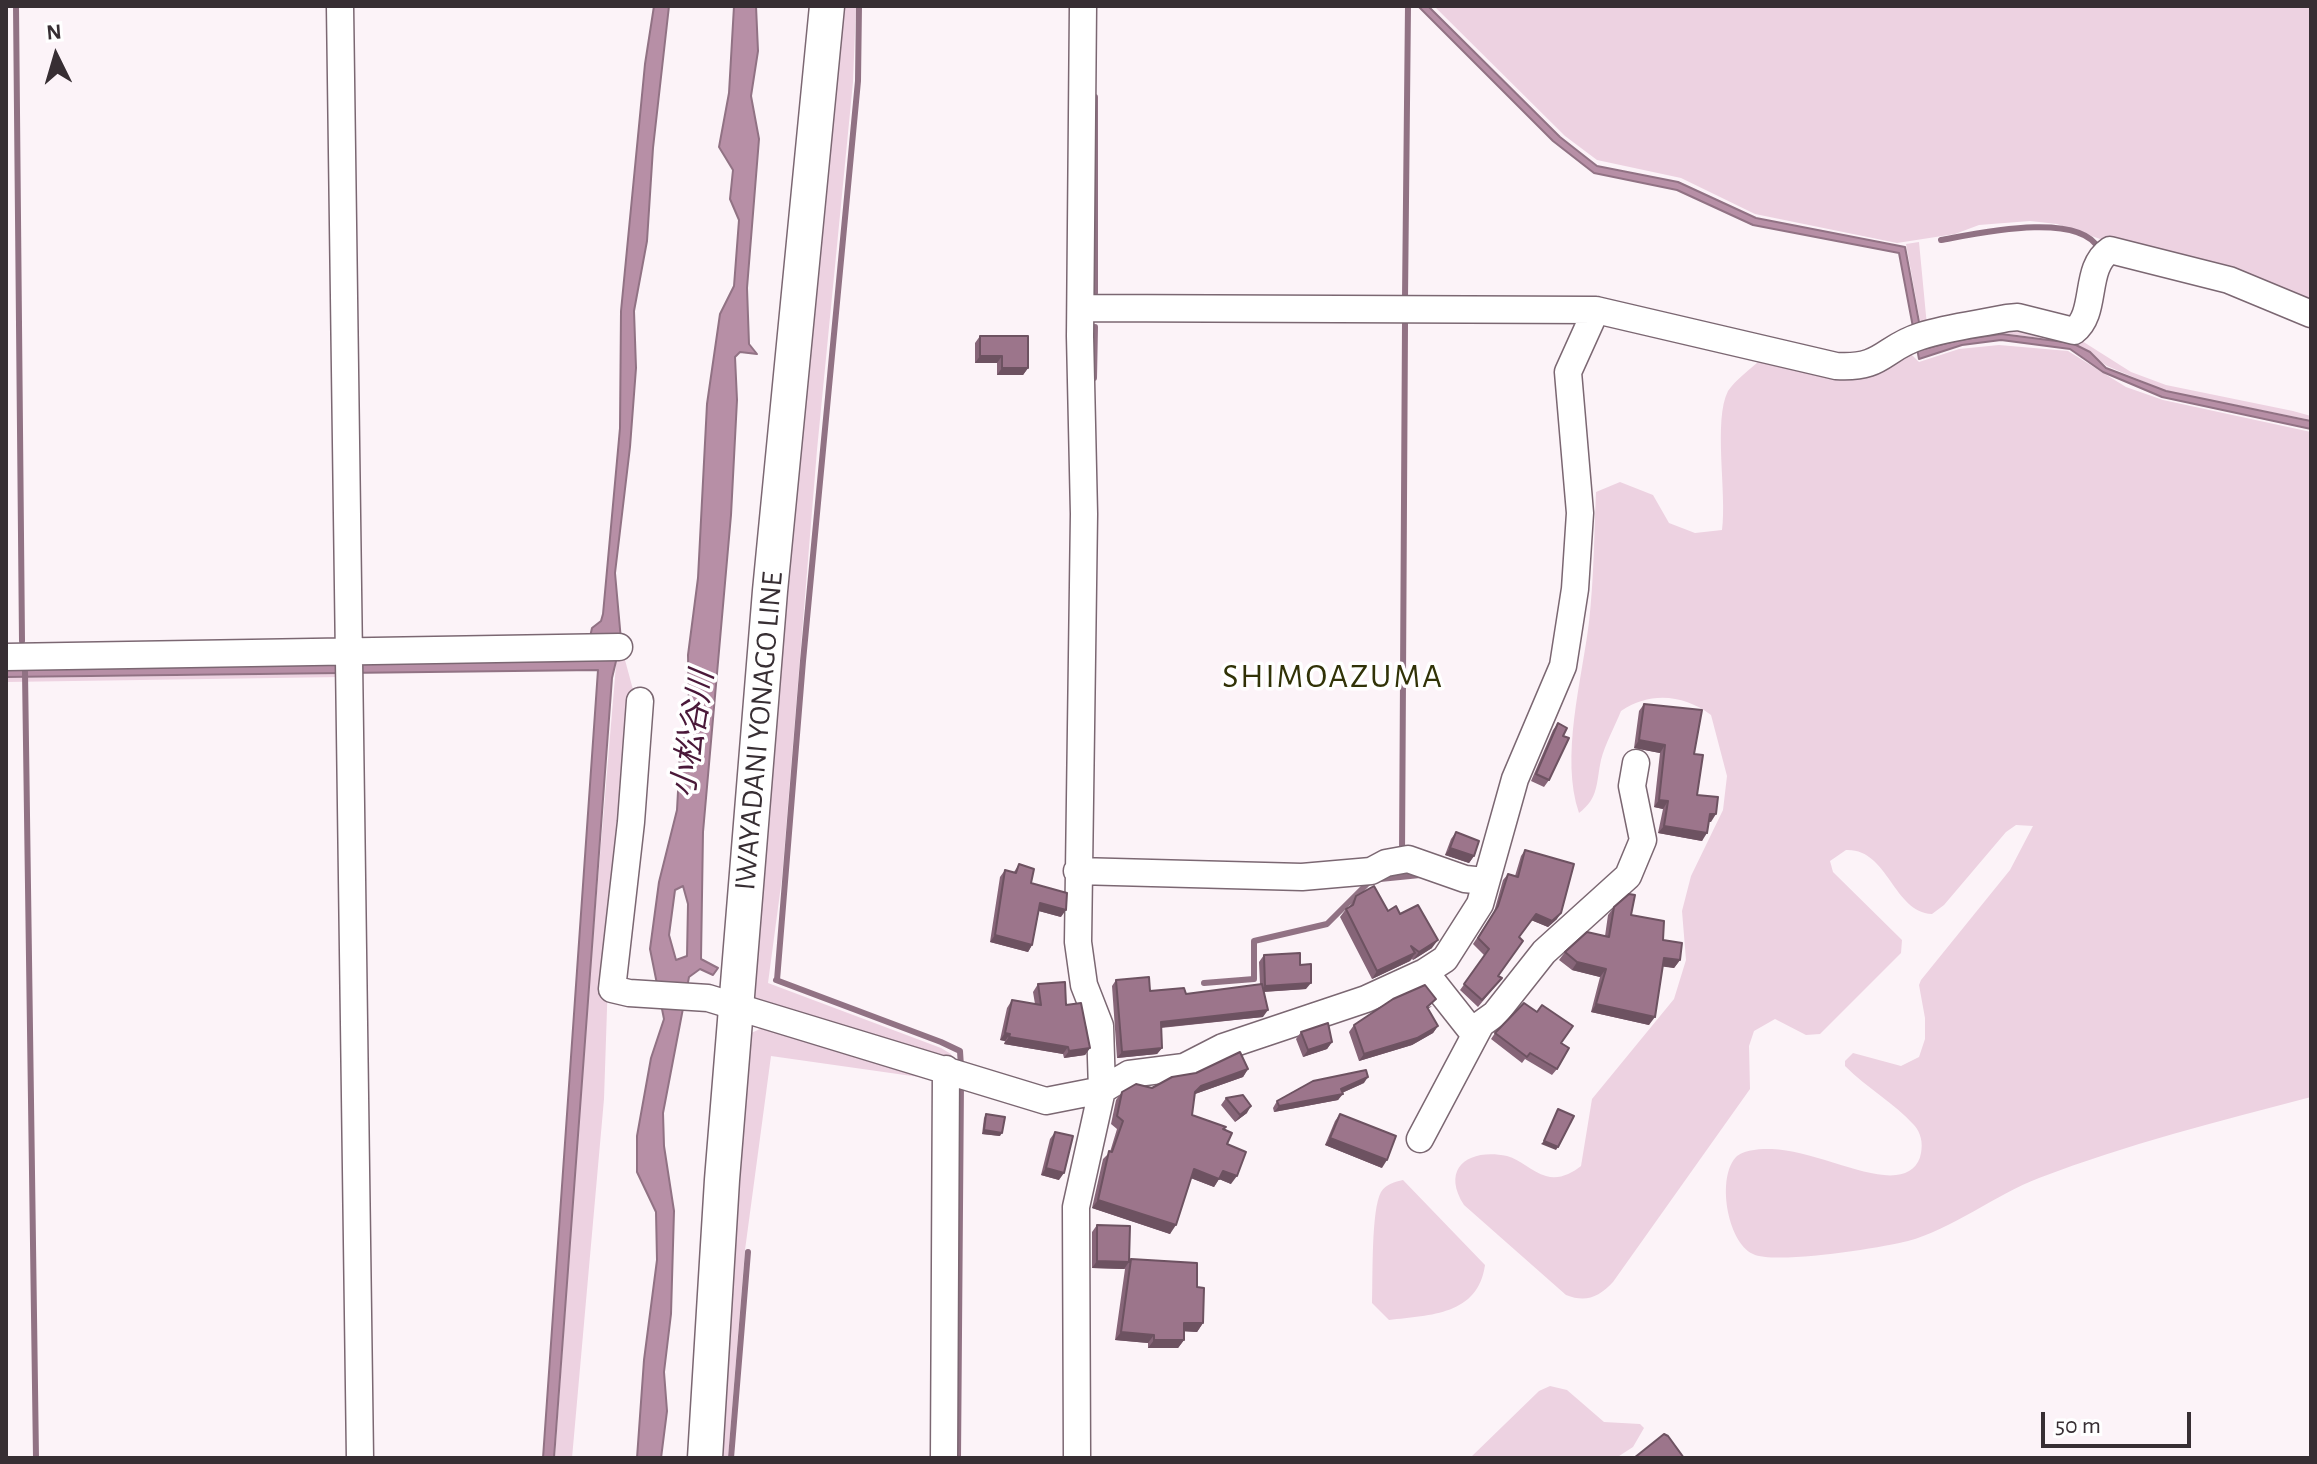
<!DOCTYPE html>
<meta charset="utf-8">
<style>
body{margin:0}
#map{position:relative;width:2317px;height:1464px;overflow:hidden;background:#fcf3f8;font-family:"Alegreya Sans",sans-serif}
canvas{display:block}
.frame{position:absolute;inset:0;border:8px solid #372e33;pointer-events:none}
.north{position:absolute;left:16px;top:16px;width:80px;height:80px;-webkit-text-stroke:6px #fff;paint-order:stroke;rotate:355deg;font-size:22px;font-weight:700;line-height:32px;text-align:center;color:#372e33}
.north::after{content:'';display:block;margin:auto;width:28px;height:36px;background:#372e33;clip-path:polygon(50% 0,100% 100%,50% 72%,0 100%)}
.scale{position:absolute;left:2041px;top:1412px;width:150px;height:36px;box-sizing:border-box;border:4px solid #372e33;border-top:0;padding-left:10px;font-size:24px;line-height:28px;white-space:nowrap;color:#372e33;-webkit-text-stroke:6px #fff;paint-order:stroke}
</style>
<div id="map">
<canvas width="2317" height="1464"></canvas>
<div class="frame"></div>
<div class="north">N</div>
<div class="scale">50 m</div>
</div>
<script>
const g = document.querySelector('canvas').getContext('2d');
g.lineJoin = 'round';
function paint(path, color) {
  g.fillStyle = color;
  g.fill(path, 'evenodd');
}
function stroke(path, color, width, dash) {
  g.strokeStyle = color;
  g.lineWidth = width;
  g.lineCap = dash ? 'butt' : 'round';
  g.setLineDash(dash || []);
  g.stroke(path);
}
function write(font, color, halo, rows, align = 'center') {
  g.font = font + ' "Alegreya Sans","Noto Sans JP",sans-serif';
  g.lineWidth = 7;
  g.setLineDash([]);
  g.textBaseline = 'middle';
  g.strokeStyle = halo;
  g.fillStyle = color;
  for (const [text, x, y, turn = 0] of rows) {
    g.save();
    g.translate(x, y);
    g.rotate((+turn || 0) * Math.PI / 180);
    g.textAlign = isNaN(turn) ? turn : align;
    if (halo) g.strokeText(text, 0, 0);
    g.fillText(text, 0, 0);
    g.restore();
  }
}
paint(new Path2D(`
 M835,6H856L853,82L817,450L782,878L768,983L941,1048L951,1054L952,1061L754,1001L749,986Z
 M1434,6H2311V301L2222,264L2125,240L2106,241L2057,224L2030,221L1979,225L1955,234L1897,243L1755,214L1681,178L1597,160L1565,136Z
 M1919,242L1927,326L1922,332L1906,244Z
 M2007,321L2082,341L2131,372L2166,385L2293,411L2311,416V420L2166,391L2107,366L2072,342L2001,333L1958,339L1925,349L1924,340Z
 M1999,345L2068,351L2126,387L2163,400L2311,432V1097C2220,1121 2127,1144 2039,1178C1997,1194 1950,1230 1908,1241C1881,1248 1775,1265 1753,1254C1727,1242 1716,1176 1737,1156C1746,1149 1762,1149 1772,1149C1810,1150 1867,1179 1896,1175C1909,1174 1919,1166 1921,1153C1923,1143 1921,1133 1914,1125C1894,1103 1867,1088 1845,1066V1061L1853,1053L1901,1066L1919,1057L1925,1039V1018L1919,985L1921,980L2010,870L2033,826L2016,825L2006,832L1944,905L1932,914C1893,912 1888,848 1846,850L1830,861L1833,872L1902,940L1901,953L1820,1034L1806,1035L1775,1019L1754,1031L1749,1046L1750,1089L1613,1282C1599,1297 1586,1303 1566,1295L1464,1205C1440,1167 1470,1148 1507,1156C1521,1160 1532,1172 1546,1176C1558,1180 1571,1174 1581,1166L1592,1099L1674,999L1686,960L1682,911L1691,876L1723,810L1727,776L1711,715C1684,695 1651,691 1621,711C1615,726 1605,744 1601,760C1596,783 1599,798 1579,813C1560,757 1582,680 1589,622C1594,579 1594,535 1596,492L1620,482L1653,495L1669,523L1695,533L1722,530C1727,493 1713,420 1728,391C1735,380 1751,369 1760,360L1908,351L1919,362L1959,349Z
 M617,653L625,660L635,697L608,979L604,1099L572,1458H555L583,1058Z
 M342,674V677L6,682V678Z
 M762,1028L940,1080L771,1056L745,1250L728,1458H712L747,1035Z
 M1403,1180L1485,1265C1478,1315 1431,1315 1389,1320L1372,1303C1373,1279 1371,1210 1381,1192C1386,1184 1395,1182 1403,1180Z
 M1550,1386L1567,1390L1604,1422L1640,1424L1644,1428L1633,1447L1616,1458H1470L1539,1391Z`), '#edd2e1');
const water = new Path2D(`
 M654,6H669L653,148L647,241L634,311L636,368L630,447L615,573L621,640L612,678L554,1458H543L598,670L6,677V668L585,659L592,628L601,621L603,614L620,428L621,311L645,64Z
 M734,6H756L758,51L751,96L759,139L747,288L749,344L757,354L740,352L735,357L737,400L731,515L703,832L701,959L718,968L713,975L700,969L689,977L663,1113L664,1146L674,1211L671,1314L664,1372L667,1411L661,1458H637L644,1360L657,1260L656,1212L637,1172V1136L651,1058L664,1019L650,949L659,882L677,810L681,736L689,704L688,655L698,578L707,404L720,314L734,286L739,220L730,199L733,170L719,147L729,93ZM683,886L688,904L687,956L676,960L669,935L675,890Z
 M1418,6H1428L1560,137L1597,166L1678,182L1756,218L1905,247L1924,349L1959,340L2001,334L2072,343L2090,352L2106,368L2166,391L2301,419L2311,421V429L2162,397L2103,372L2070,349L2001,340L1962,345L1919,359L1899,253L1753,225L1677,190L1594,173L1553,141Z`);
paint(water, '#b78fa6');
stroke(water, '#917284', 2);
stroke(new Path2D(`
 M16,6L22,641
 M1095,97V293
 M1941,240C1975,234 2079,210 2099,249
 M1405,298L1408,6
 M1094,378L1095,327
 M25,672L36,1458
 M1402,854L1405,324
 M1380,879L1420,875
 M776,980L941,1042L960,1051L961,1067
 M777,980L803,661L858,81L859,6
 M1204,983L1254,979V941L1327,924L1369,882
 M731,1458L748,1252
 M958,1458L961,1082`), '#917284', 6);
const minor = new Path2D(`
 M340,6L360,1458
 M1082,308L1596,310L1836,366C1884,369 1882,348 1921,336C1949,327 1979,324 2007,318L2018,317L2074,331C2098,313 2083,268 2110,250L2229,280L2311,314
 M6,657L619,647
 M640,701L631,822L612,989L629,993L708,998L1046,1101L1102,1090L1129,1074L1184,1067L1223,1047L1366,999L1425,972L1445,959L1480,904L1515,779L1563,666L1575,589L1580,513L1568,372L1596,310
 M1077,871L1302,877L1371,871L1386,863L1408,859L1465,879L1484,881
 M1425,972L1474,1034
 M1420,1139L1481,1024L1495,1014L1544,952L1628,876L1643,840L1632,786L1636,763
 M944,1458L946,1069
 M1077,1458L1076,1207L1102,1090L1100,1026L1084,985L1078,942L1084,514L1080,336L1083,6`);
const major = new Path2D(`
 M705,1458L722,1180L770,591L827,6`);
stroke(minor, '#7b6772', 29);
stroke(major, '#7b6772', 37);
stroke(minor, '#fff', 26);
stroke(major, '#fff', 34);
paint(new Path2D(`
 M980,336L1028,368L1023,375H997V363H975V343Z
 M1644,704L1694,754L1697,795L1711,822H1709L1702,841L1658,833L1663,809L1654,807L1660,753L1634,748L1639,711Z
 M1558,723L1549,780L1544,787L1531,781L1553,730Z
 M1456,832L1474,856L1469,863L1445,855L1451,839Z
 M1525,850L1557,919L1548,927L1531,920L1519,937L1498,976L1502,978L1478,1007L1460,990L1485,956L1473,944L1494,912L1503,880L1508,874L1515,876L1521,856Z
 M1019,864L1031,883L1061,917L1039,911L1032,945L1028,952L990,942L1000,877L1005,870L1014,872Z
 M1356,896L1388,911L1400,914L1432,948L1413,960L1412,959L1410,961L1372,979L1340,917L1346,909L1349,907Z
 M1614,907L1631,915L1663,940L1680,960L1674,968L1663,966L1649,1025L1591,1012L1600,977L1572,970L1559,960L1565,952L1605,936L1608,915Z
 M1264,955L1300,965L1306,989L1264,992L1263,1017L1161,1028L1162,1048L1157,1054L1117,1058L1112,986L1116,980L1150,991L1186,994L1260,984L1259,962Z
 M1038,984L1066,1005L1090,1048L1085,1055L1064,1058L1063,1054L1004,1044L1005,1041L1000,1040L1007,1008L1012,1000L1035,1004L1033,992Z
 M1432,1006L1428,1009L1438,1026L1433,1033L1412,1045L1359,1061L1349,1032L1354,1025Z
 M1301,1032L1332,1042L1327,1049L1303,1057L1296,1039Z
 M1495,1033L1561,1043L1557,1069L1552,1075L1525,1059L1522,1063L1491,1039Z
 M1248,1069L1243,1077L1195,1094L1192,1115L1224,1129L1227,1144L1231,1184L1219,1179L1214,1187L1191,1178L1170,1234L1092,1208L1103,1159L1110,1152L1117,1129L1111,1124L1116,1100L1122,1092L1152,1088L1196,1073Z
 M1364,1083L1342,1093L1338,1100L1274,1112L1273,1108L1277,1101Z
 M1226,1098L1247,1113L1235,1122L1221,1105Z
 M986,1114L1000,1136L982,1134L984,1118Z
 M1340,1114L1382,1168L1325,1145L1335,1121Z
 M1055,1132L1059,1180L1041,1175L1050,1139Z
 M1097,1225L1129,1262L1131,1259L1197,1287L1203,1323L1197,1332L1184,1331V1340L1178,1348H1148V1343L1115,1340L1125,1269L1092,1268V1232Z`), '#866578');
paint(new Path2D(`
 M980,356H1002L997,363H975Z
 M1002,368H1028L1023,375H997Z
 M1639,740L1665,745L1660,753L1634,748Z
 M1659,800L1668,801L1663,809L1654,807Z
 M1710,814H1716L1711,822H1704Z
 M1664,826L1707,833L1702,841L1658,833Z
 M1450,848L1474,856L1469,863L1445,855Z
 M1040,903L1066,910L1061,917L1035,910Z
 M1561,913L1557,919L1548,927L1531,920L1536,914Z
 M995,935L1032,945L1028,952L990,942Z
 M1438,940L1432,948L1413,960L1419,952Z
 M1415,953L1410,961L1372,979L1377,971Z
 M1664,958L1680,960L1674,968L1658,966Z
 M1577,962L1606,969L1600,977L1572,970Z
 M1311,983L1306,989L1260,992L1265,986Z
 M1596,1004L1655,1017L1649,1025L1591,1012Z
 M1268,1010L1263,1017L1156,1028L1161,1022Z
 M1438,1026L1433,1033L1412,1045L1359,1061L1364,1054Z
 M1005,1033L1010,1034L1005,1041L1000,1040Z
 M1009,1037L1068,1047L1063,1054L1004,1044Z
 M1332,1042L1327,1049L1303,1057L1308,1050Z
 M1090,1048L1085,1055L1064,1058L1069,1051Z
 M1162,1048L1157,1054L1117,1058L1122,1052Z
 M1248,1069L1243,1077L1195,1094V1092L1201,1086Z
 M1368,1077L1364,1083L1337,1095L1343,1094L1338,1100L1274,1112L1279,1106L1341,1089Z
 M1251,1106L1247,1113L1235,1122L1240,1115Z
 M984,1130L1002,1133L1000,1136L982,1134Z
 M1330,1138L1387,1160L1382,1168L1325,1145Z
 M1544,1141L1558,1147L1556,1150L1541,1144Z
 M1046,1168L1064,1173L1059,1180L1041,1175Z
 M1194,1169L1223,1171L1237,1176L1231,1184L1219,1179L1214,1187L1188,1177Z
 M1098,1200L1176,1225L1170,1234L1092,1208Z
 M1097,1261L1129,1262L1124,1269L1092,1268Z
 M1184,1323H1203L1197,1332L1178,1331Z
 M1121,1332L1154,1335L1148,1343L1115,1340Z
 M1154,1340H1184L1178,1348H1148Z`), '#6d5261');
const building = new Path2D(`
 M980,336H1028V368H1002V356H980Z
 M1644,704L1702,710L1694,754L1703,755L1697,795L1718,797L1716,814H1710L1707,833L1664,826L1668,801L1659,800L1665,745L1639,740Z
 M1558,723L1567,728L1563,736L1569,738L1549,780L1536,774Z
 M1456,832L1479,841L1474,856L1450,848Z
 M1525,850L1574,864L1561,913L1552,921L1536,914L1519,937L1523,941L1498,976L1502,978L1482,1000L1464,984L1489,949L1478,938L1498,906L1508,874L1518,877Z
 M1019,864L1034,869L1031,883L1067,893L1066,910L1040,903L1032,945L995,935L1005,870L1016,873Z
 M1374,886L1388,911L1396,906L1400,914L1418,905L1438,940L1419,952L1411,946L1415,953L1377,971L1346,909L1353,905L1356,896Z
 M1629,894L1635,895L1631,915L1664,921L1663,940L1682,943L1680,960L1664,958L1655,1017L1596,1004L1606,969L1577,962L1565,952L1587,932L1609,937L1614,907Z
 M1300,953V965L1311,964V983L1265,986L1264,955Z
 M1149,977L1150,991L1184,988L1186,994L1262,984L1268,1010L1161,1022L1162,1048L1122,1052L1116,980Z
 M1065,982L1066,1005L1081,1003L1090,1048L1069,1051L1068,1047L1009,1037L1010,1034L1005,1033L1012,1000L1041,1005L1038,984Z
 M1425,985L1436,999L1427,1007L1438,1026L1417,1038L1364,1054L1354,1025L1393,999Z
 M1524,1003L1537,1012L1542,1005L1573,1026L1561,1043L1569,1048L1557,1069L1530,1053L1527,1057L1495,1033Z
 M1328,1023L1332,1042L1308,1050L1301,1032Z
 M1240,1052L1248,1069L1201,1086L1195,1092L1192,1115L1226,1127L1223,1129L1232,1133L1227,1144L1246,1152L1237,1176L1223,1171L1219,1179L1194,1169L1176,1225L1098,1200L1109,1151L1112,1152L1123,1121L1117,1116L1122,1092L1136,1084L1152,1088L1172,1077L1196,1073Z
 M1366,1070L1368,1077L1341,1089L1343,1094L1279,1106L1277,1101L1313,1081Z
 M1243,1095L1251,1106L1240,1115L1226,1098Z
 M1558,1109L1574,1116L1558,1147L1544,1141Z
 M986,1114L1005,1117L1002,1133L984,1130Z
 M1340,1114L1396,1136L1387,1160L1330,1138Z
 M1055,1132L1073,1136L1064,1173L1046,1168Z
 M1097,1225L1130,1226L1129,1262L1097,1261Z
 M1131,1259L1197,1263V1287L1204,1288L1203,1323H1184V1340H1154V1335L1121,1332Z
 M1664,1434L1668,1436L1684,1458H1634Z`);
paint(building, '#9c758b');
stroke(building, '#6d5261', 2);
write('30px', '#372e33', '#fff', [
 ["IWAYADANI YONAGO LINE",759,731,-85]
]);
write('italic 32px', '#4a1839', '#fff', [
 ["小松谷川",693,734,-81]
]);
g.letterSpacing = '2px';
write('34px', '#313207', '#fff', [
 ["SHIMOAZUMA",1333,677]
]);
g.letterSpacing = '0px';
</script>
